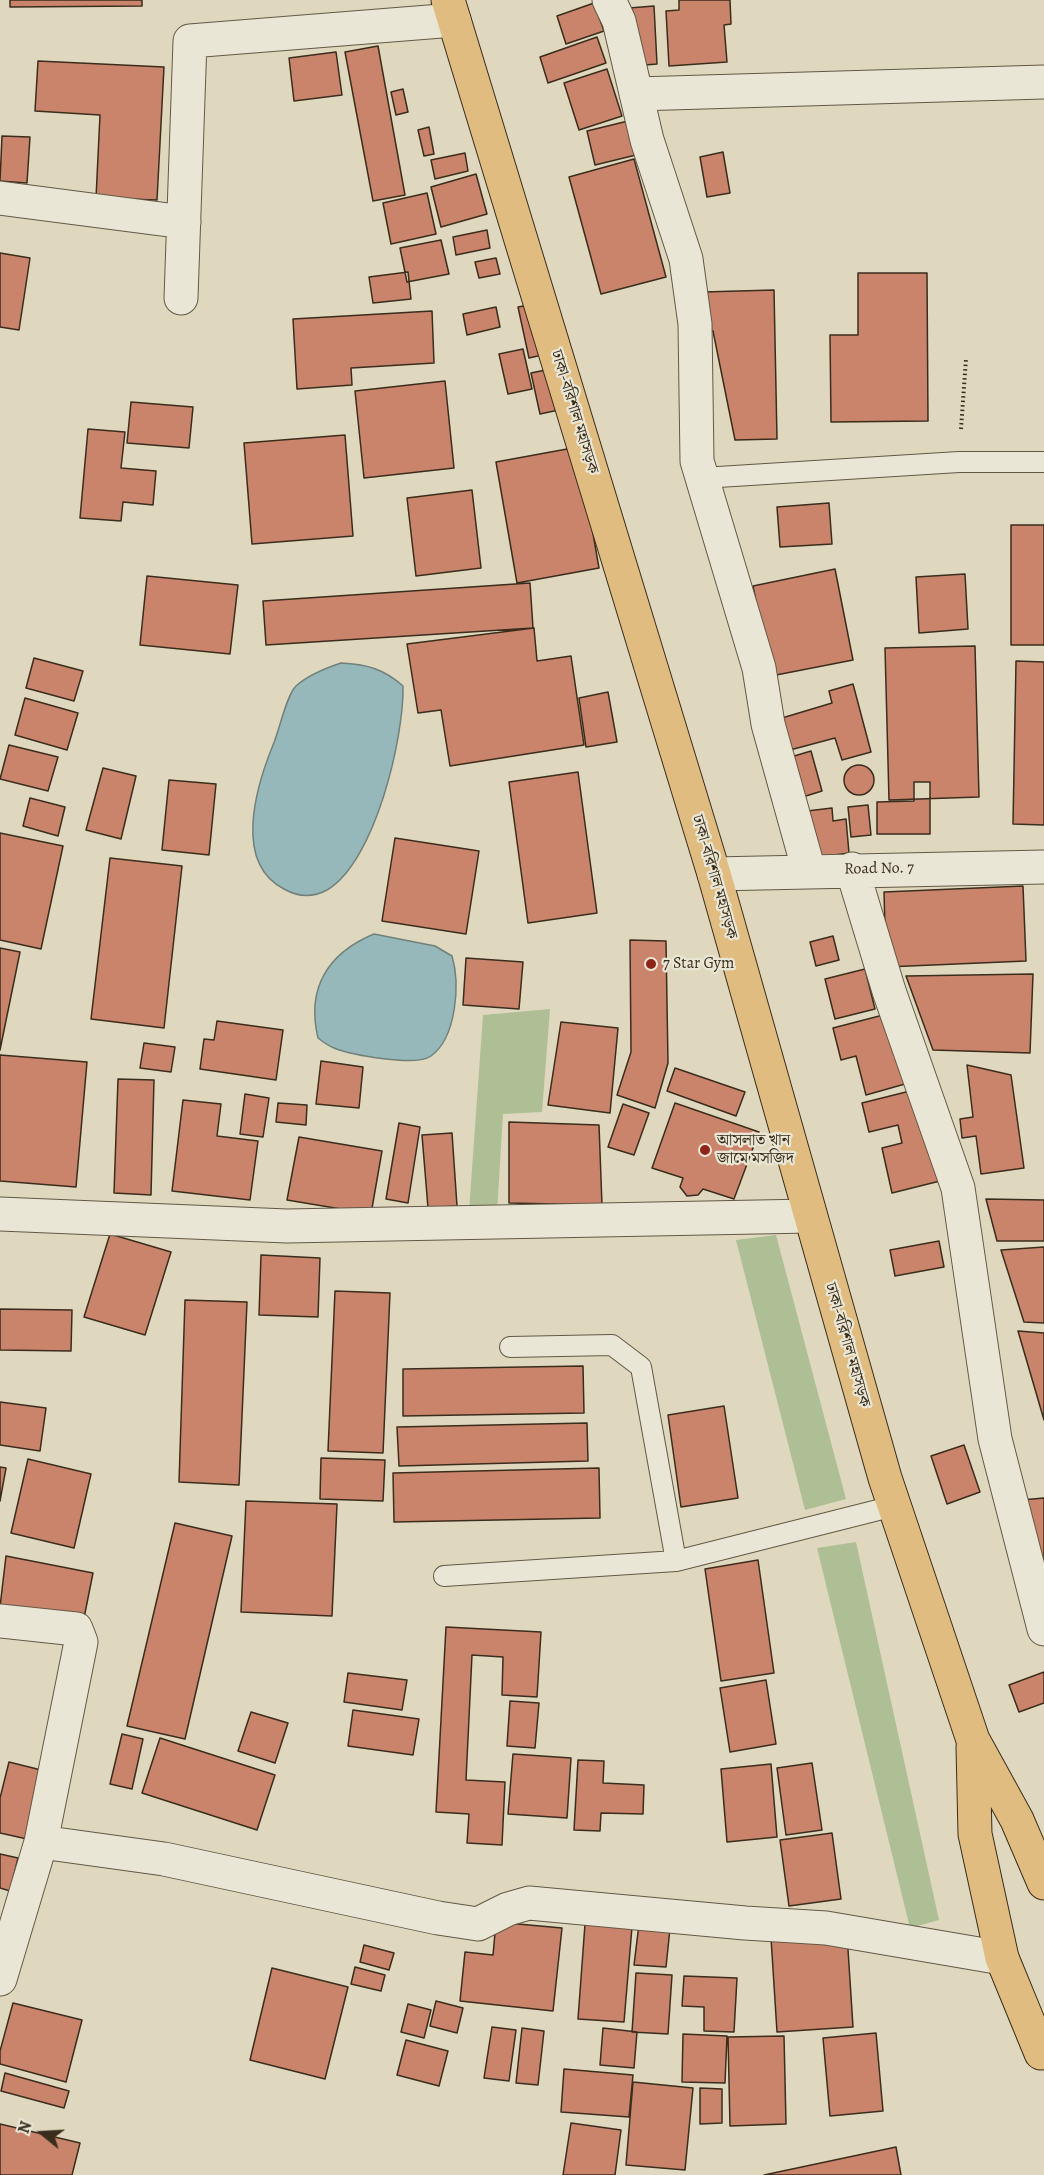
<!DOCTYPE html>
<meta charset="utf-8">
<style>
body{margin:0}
#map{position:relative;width:1044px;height:2175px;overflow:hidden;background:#dfd8bf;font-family:Alegreya,serif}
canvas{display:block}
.north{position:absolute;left:12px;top:2103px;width:60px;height:60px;-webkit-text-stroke:4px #eae6d5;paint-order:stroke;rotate:288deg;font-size:16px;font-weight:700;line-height:24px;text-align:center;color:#3a2d1c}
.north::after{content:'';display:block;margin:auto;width:21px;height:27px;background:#3a2d1c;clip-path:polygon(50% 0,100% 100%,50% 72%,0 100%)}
</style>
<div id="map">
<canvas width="1044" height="2175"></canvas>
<div class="north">N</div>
</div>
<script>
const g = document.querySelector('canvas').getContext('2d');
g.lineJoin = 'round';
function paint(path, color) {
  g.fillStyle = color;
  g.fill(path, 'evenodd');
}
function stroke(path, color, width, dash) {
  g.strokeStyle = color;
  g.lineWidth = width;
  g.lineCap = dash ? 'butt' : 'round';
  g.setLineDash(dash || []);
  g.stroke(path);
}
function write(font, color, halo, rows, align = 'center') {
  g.font = font + ' Alegreya,"Noto Serif Bengali",serif';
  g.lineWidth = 4.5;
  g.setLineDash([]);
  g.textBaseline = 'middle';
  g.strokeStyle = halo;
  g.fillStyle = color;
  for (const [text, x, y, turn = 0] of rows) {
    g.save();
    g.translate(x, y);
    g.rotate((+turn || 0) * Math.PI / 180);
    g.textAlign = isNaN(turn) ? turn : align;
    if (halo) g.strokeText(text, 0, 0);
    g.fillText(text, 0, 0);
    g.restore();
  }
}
paint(new Path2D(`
 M550,1009L542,1112L503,1114L497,1213L469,1211L483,1015Z
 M776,1235L846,1499L805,1510L736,1240Z
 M856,1542L939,1920L910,1928L817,1548Z`), '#aebf95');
const water = new Path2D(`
 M341,663C366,664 384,669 403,686C404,738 375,862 327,890C312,898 298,897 284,889C233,863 256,787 273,745C279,731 287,694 296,686C308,675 326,668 341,663Z
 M374,934L435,946L452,956C460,983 457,1037 431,1056C416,1067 352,1055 334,1048C329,1046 323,1042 318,1038C306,988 328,953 374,934Z`);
paint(water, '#96b8ba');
stroke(water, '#71807b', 1.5);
const building = new Path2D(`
 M10,0H142V6L10,7Z
 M679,0H730L731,24L724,25L727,62L669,66L666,11L679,10Z
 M594,3L604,31L566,44L557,16Z
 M654,6L657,64L633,66L629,8Z
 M597,37L606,63L548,83L540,57Z
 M378,46L405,195L373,201L345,52Z
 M336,52L342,95L294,101L289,58Z
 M38,61L164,67L157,200L96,198L100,115L35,111Z
 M607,69L622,116L579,130L564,83Z
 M403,89L408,112L396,115L391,92Z
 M628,121L636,155L595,165L587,131Z
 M429,127L434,154L424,156L418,130Z
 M2,136L30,137L27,183L0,181Z
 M723,152L730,193L707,197L700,157Z
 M465,153L468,171L435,179L431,160Z
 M634,159L666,277L601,294L569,177Z
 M476,174L487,214L441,227L431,187Z
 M427,193L436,234L391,244L383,203Z
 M487,230L490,248L456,255L453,237Z
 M441,240L449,274L407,282L400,248Z
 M0,253L30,258L19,330L0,327Z
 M496,258L500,274L479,278L475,262Z
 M408,272L411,299L373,303L369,277Z
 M858,273H927L928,421L831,422L830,335H858Z
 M774,290L777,439L735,440L713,331L704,332L703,292Z
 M540,303L551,353L529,358L518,307Z
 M496,307L500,327L467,335L463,314Z
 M432,311L434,363L351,368L352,385L297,389L293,319Z
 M523,349L532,389L508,394L499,354Z
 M560,367L568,408L540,414L531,373Z
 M445,381L454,468L364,478L355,391Z
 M131,402L193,407L189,448L127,443Z
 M88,429L125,432L121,468L156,471L153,505L123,502L121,521L80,518Z
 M345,435L353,536L252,544L244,443Z
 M578,447L599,568L517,583L496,462Z
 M472,490L481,568L416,576L407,498Z
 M829,503L832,544L780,547L777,507Z
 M1011,525H1044V645H1011Z
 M835,569L853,660L771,676L753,586Z
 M965,574L968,629L919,633L916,577Z
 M147,576L238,585L230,654L140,645Z
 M530,583L533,628L266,645L263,601Z
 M534,628L537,661L571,656L584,745L450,766L441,710L418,713L407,644Z
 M975,646L979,797L889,800L885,648Z
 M34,658L83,671L74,701L26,688Z
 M1016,661L1044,662V825L1013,824Z
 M853,684L871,752L842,760L835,738L790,750L782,718L832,703L829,691Z
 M608,692L617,742L586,747L579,698Z
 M25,698L78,713L67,750L15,735Z
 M9,745L58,757L48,791L0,779Z
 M811,751L822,791L796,799L784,759Z
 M844 780a15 15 0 1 1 30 0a15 15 0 1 1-30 0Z
 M103,768L136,776L121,839L86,830Z
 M578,772L597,913L528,923L509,782Z
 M169,780L216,784L209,855L162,850Z
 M914,782H930V834H877V802L914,801Z
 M30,798L65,807L58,836L23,826Z
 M868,805L871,835L851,837L848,807Z
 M832,808L833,821L846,819L849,853L813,858L807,811Z
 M0,833L63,846L41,949L0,940Z
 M395,838L479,851L466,934L382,921Z
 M110,858L182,866L164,1028L91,1019Z
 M1023,886L1026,961L886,967L884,892Z
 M833,936L839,960L816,966L810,942Z
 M630,940L666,941L668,1063L655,1108L617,1095L631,1052Z
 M0,948L20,952L0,1050Z
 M466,958L523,962L519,1009L463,1005Z
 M865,969L875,1009L835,1019L825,979Z
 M1033,974L1030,1053L933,1050L906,976Z
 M887,1014L905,1084L866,1095L856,1056L841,1060L833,1028Z
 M217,1021L283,1030L276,1080L200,1069L204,1039L214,1040Z
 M561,1022L618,1028L610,1113L548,1105Z
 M144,1043L175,1047L171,1072L140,1068Z
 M0,1055L87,1062L76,1187L0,1181Z
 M321,1061L363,1067L359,1108L316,1104Z
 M967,1065L1011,1075L1024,1168L981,1174L976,1136L962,1138L960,1119L973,1117Z
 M675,1068L745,1092L736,1116L667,1091Z
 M118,1079L154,1080L151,1195L114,1193Z
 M918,1089L940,1181L892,1193L882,1148L902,1143L898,1125L869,1132L862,1103Z
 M245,1094L269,1098L263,1137L240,1134Z
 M183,1100L221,1104L217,1136L258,1141L250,1200L172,1191Z
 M278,1103L307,1105L306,1125L276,1122Z
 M675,1103L759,1132L734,1199L703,1189L698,1195L687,1196L680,1187L683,1178L652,1168Z
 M623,1104L649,1113L634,1155L608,1147Z
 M509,1122L599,1125L602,1205L509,1203Z
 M399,1123L420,1127L408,1203L386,1199Z
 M452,1133L457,1206L428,1208L422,1135Z
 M299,1137L382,1151L371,1214L287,1200Z
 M986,1199L1044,1200V1241H997Z
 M110,1234L171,1252L145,1335L84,1317Z
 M939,1241L944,1267L895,1276L890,1250Z
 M1044,1247V1323L1024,1322L1001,1250Z
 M261,1255L320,1258L318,1317L259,1315Z
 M335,1291L390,1293L383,1453L328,1451Z
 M185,1300L247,1302L239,1485L179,1482Z
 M0,1309L72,1310L71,1351L0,1350Z
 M1018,1331L1044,1333V1420Z
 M583,1366L584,1413L403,1416V1369Z
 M0,1402L46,1408L40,1451L0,1445Z
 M724,1406L738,1498L681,1507L668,1415Z
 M587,1423L588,1461L399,1466L397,1427Z
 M964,1445L980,1492L947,1504L931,1456Z
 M321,1458L385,1460L383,1501L320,1499Z
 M28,1459L91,1474L74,1548L11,1533Z
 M0,1467L6,1468L0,1501Z
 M599,1468L600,1518L394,1522L393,1473Z
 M1044,1498V1583L1021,1500Z
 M246,1501L337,1504L332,1616L241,1612Z
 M175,1523L232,1536L185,1739L127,1726Z
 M6,1556L93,1573L83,1623L0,1607Z
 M758,1560L774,1673L721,1681L705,1569Z
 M446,1627L541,1632L537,1697L502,1695L503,1657L472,1655L466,1780L505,1782L502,1845L467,1843L469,1814L436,1812Z
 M1044,1672V1703L1019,1712L1009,1685Z
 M348,1673L407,1680L402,1710L344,1702Z
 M766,1680L776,1744L730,1752L720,1688Z
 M510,1701L539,1703L535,1748L507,1746Z
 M353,1710L419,1719L413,1755L348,1746Z
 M251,1712L288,1723L275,1763L238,1751Z
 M122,1734L143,1739L132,1789L110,1784Z
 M160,1738L275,1775L257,1830L142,1793Z
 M513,1754L571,1758L567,1818L508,1814Z
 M578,1760L604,1761L603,1783L644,1785L643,1814L601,1813L600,1831L574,1830Z
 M9,1762L53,1773L36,1841L0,1833V1798Z
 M812,1763L822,1830L786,1835L777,1768Z
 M771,1764L777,1837L727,1842L721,1769Z
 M832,1833L841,1899L789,1906L780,1840Z
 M0,1854L18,1858L10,1891L0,1888Z
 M640,1916L671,1919L666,1967L634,1965Z
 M496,1922L562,1928L553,2011L460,2001L465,1952L493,1955Z
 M585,1924L632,1927L624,2022L578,2019Z
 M847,1934L853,2027L777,2032L771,1938Z
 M364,1945L394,1953L389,1970L360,1962Z
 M355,1967L385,1975L381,1991L351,1984Z
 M272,1968L348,1987L325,2079L250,2060Z
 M636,1973L672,1975L668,2034L632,2032Z
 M684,1976L737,1978L734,2032L704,2031V2007L682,2006Z
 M436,2001L463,2008L457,2033L430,2026Z
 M13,2003L82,2020L66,2082L0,2064V2051Z
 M408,2004L431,2010L424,2038L401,2032Z
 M492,2027L516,2030L509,2081L484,2078Z
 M522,2028L544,2031L538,2085L516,2083Z
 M603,2028L637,2032L634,2068L600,2065Z
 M876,2033L883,2111L830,2116L823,2038Z
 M683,2034L727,2036L725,2083L682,2082Z
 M784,2036L786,2124L730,2126L728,2037Z
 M406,2040L448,2051L439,2086L397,2075Z
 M564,2069L633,2075L629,2117L561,2112Z
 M5,2073L69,2091L64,2108L1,2091Z
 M633,2082L693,2088L685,2170L626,2165Z
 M700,2088L722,2089V2123L700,2124Z
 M571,2123L621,2130L615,2175H563Z
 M0,2124L80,2143L72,2175H0Z
 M896,2147L901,2175H764Z`);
paint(building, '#cb846c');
stroke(building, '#3a2d1c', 1.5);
const lane = new Path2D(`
 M702,478L959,462H1044
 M510,1347L612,1345L641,1367L676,1561
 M444,1576L676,1561L894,1506`);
const street = new Path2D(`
 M609,0L619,21L647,140L686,259L695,324L697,461L759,668L768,724L809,871
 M636,94L1044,82
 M0,198L184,222
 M181,298L190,41L454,20
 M852,869L889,991L958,1188L995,1439L1044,1629
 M714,874L1044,867
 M0,1214L287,1226L810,1216
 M0,1621L76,1629L81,1642L41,1842L0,1979
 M41,1842L164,1859L438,1918L478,1924L508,1909L529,1903L745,1923L826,1928L1002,1958`);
const highway = new Path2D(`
 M448,0L714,874L885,1478L973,1740L1017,1820L1044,1883
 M973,1747L975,1834L1002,1958L1041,2053`);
stroke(lane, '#635845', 22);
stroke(street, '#635845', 35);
stroke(highway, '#3a2d1c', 35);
stroke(new Path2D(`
 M961,429L966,359`), '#3a2d1c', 4, [1.5, 3]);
stroke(lane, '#eae6d5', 20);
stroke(street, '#eae6d5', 33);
stroke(highway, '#e0bc80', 33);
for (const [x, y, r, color] of [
 [651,964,6,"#8f2418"],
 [705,1150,6,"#8f2418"]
]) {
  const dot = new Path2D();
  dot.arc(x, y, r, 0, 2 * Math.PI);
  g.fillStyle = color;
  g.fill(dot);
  stroke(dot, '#eae6d5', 2);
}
write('16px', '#3a2d1c', '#eae6d5', [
 ["ঢাকা-বরিশাল মহাসড়ক",574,412,73],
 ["Road No. 7",879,869,-1],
 ["ঢাকা-বরিশাল মহাসড়ক",714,877,74],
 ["ঢাকা-বরিশাল মহাসড়ক",847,1345,74]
]);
write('16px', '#3a2d1c', '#eae6d5', [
 ["7 Star Gym",663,964],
 ["আসলাত খান",717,1141],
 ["জামে মসজিদ",717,1159]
], 'left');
</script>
